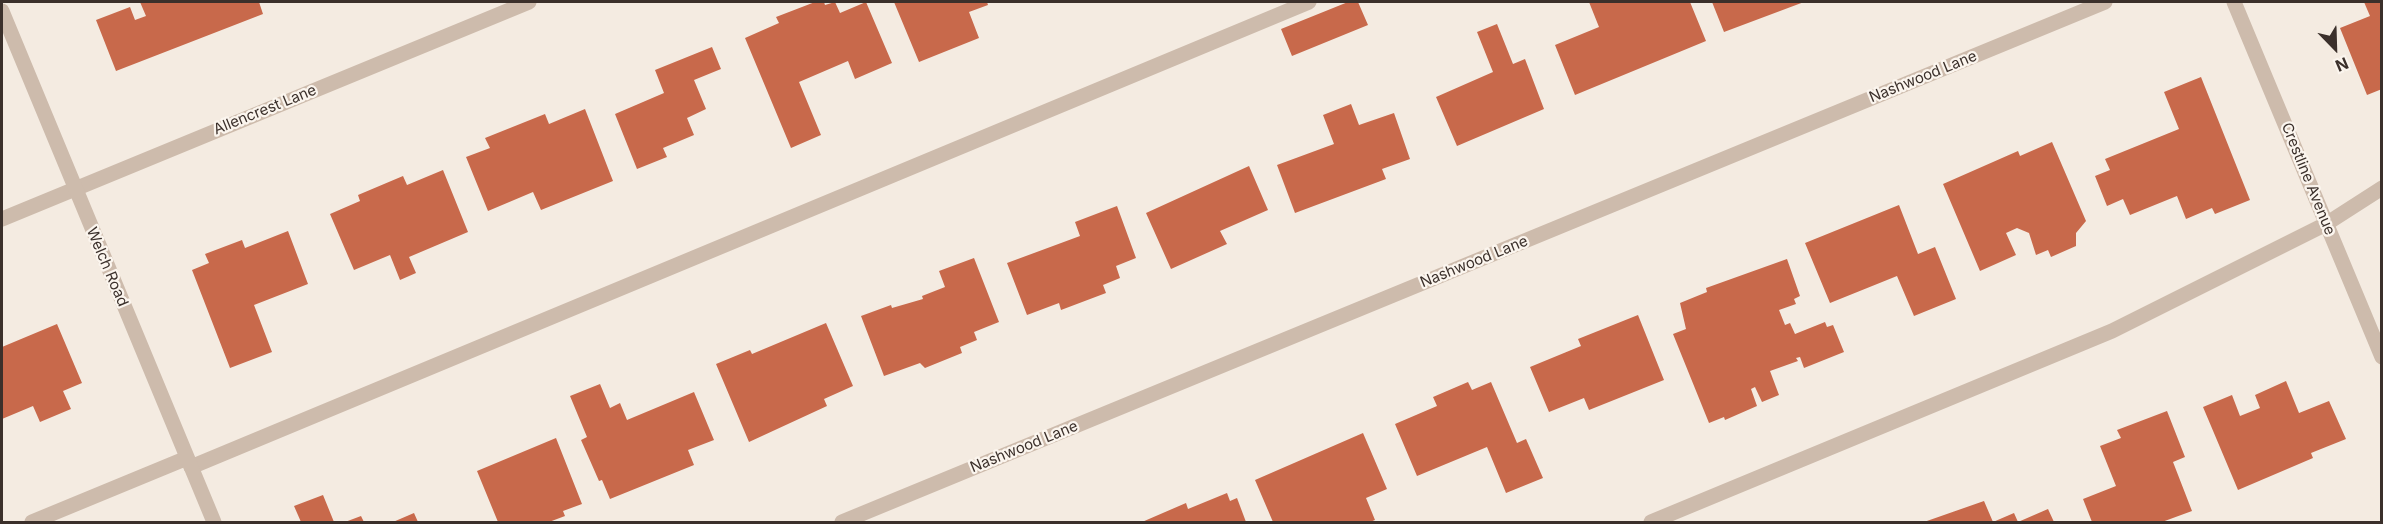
<!DOCTYPE html>
<style>
body{margin:0}
#map{position:relative;width:2383px;height:524px;overflow:hidden;background:#f4ebe1;font-family:Inter,sans-serif}
canvas{display:block}
.frame{position:absolute;inset:0;border:3px solid #3b302b;pointer-events:none}
.north{position:absolute;left:2305px;top:18px;width:60px;height:60px;-webkit-text-stroke:4px #fbf5ee;paint-order:stroke;rotate:157deg;font-size:16px;font-weight:700;line-height:24px;text-align:center;color:#3b302b}
.north::after{content:'';display:block;margin:auto;width:21px;height:27px;background:#3b302b;clip-path:polygon(50% 0,100% 100%,50% 72%,0 100%)}
</style>
<div id="map">
<canvas width="2383" height="524"></canvas>
<div class="frame"></div>
<div class="north">N</div>
</div>
<script>
const g = document.querySelector('canvas').getContext('2d');
g.lineJoin = 'round';
function paint(path, color) {
  g.fillStyle = color;
  g.fill(path, 'evenodd');
}
function stroke(path, color, width, dash) {
  g.strokeStyle = color;
  g.lineWidth = width;
  g.lineCap = dash ? 'butt' : 'round';
  g.setLineDash(dash || []);
  g.stroke(path);
}
function write(font, color, halo, rows, align = 'center') {
  g.font = font + ' Inter,sans-serif';
  g.lineWidth = 4.5;
  g.setLineDash([]);
  g.textBaseline = 'middle';
  g.strokeStyle = halo;
  g.fillStyle = color;
  for (const [text, x, y, turn = 0] of rows) {
    g.save();
    g.translate(x, y);
    g.rotate((+turn || 0) * Math.PI / 180);
    g.textAlign = isNaN(turn) ? turn : align;
    if (halo) g.strokeText(text, 0, 0);
    g.fillText(text, 0, 0);
    g.restore();
  }
}
paint(new Path2D(`
 M140,2H259L263,14L116,71L96,20L130,7L135,20L146,16Z
 M815,2H824L825,5L835,2L840,13L866,2L892,63L855,79L848,61L799,82L821,135L791,148L745,38L779,23L776,17Z
 M894,2H987L988,5L969,12L979,38L919,62Z
 M1348,2H1358L1368,25L1292,56L1281,29Z
 M1589,2H1690L1706,41L1575,95L1555,45L1599,27Z
 M1712,2H1804L1724,32Z
 M2364,2H2382V89L2367,95L2340,28L2370,16Z
 M1497,24L1513,64L1525,59L1544,109L1457,146L1436,97L1493,72L1477,32Z
 M712,47L721,69L694,80L706,109L687,118L694,135L663,148L667,157L637,169L615,114L664,93L655,70Z
 M2201,77L2250,200L2215,214L2212,208L2186,219L2177,196L2130,215L2123,199L2107,206L2095,176L2110,170L2105,159L2179,129L2164,92Z
 M1351,104L1359,125L1394,113L1410,159L1382,169L1386,179L1295,213L1277,165L1334,144L1323,115Z
 M585,109L613,181L541,210L533,192L488,211L466,157L490,148L485,138L545,114L549,124Z
 M2052,142L2086,221L2076,233V246L2051,257L2048,250L2036,255L2029,233L2017,228L2006,233L2016,255L1980,271L1943,184L2018,151L2020,156Z
 M1249,166L1268,210L1220,231L1227,244L1171,269L1146,213Z
 M443,170L468,232L409,257L416,273L400,280L390,255L354,270L330,214L360,201L358,195L403,176L407,185Z
 M1899,205L1918,254L1935,247L1956,299L1914,316L1897,276L1830,303L1805,243Z
 M1117,206L1136,258L1116,266L1120,278L1103,285L1106,293L1061,310L1059,303L1027,315L1007,263L1080,236L1075,222Z
 M288,231L308,284L254,305L272,352L230,368L192,270L209,263L205,254L242,240L245,248Z
 M974,258L999,322L974,332L977,340L960,347L962,353L925,368L920,363L884,376L861,316L891,305L892,308L923,299L922,296L945,287L939,271Z
 M1787,259L1800,296L1794,299L1796,304L1779,310L1785,325L1790,323L1795,334L1825,322L1827,327L1833,325L1844,352L1804,368L1800,357L1796,358L1798,361L1770,371L1779,395L1762,402L1755,387L1751,389L1757,406L1725,420L1724,417L1709,423L1673,334L1686,329L1680,303L1707,292L1706,288Z
 M1638,315L1664,380L1589,410L1584,398L1549,412L1530,367L1581,346L1578,339Z
 M826,323L853,386L824,399L827,406L749,442L716,364L750,350L752,354Z
 M57,324L82,383L63,391L71,409L40,422L33,406L2,419V347Z
 M2286,381L2299,413L2329,401L2346,439L2311,453L2313,458L2238,490L2203,407L2232,395L2240,416L2260,408L2255,395Z
 M1468,382L1472,390L1491,382L1517,443L1526,439L1543,478L1506,493L1487,447L1417,476L1395,424L1437,406L1433,397Z
 M600,384L610,408L620,403L627,420L694,392L714,440L688,450L694,465L610,499L602,480L599,481L581,440L587,437L570,396Z
 M2167,411L2185,457L2173,462L2192,511L2162,522H2092L2083,499L2116,486L2100,446L2121,438L2117,430Z
 M1363,433L1387,489L1366,498L1375,520L1370,522H1273L1255,480Z
 M556,438L582,504L563,511L565,516L549,522H498L477,471Z
 M1227,493L1230,501L1237,498L1246,522H1142L1186,503L1188,509Z
 M323,495L334,522H301L294,506Z
 M1984,501L1993,522L2014,513L2018,522L2048,509L2054,522H1924Z
 M414,513L418,522H393Z
 M361,516L364,522H345Z`), '#c8694b');
stroke(new Path2D(`
 M191,467L1309,2
 M32,522L187,458
 M1651,522L2112,331L2326,224L2382,188`), '#cdbbac', 15);
stroke(new Path2D(`
 M2234,2L2382,357
 M2,219L529,2
 M842,522L2105,2`), '#cdbbac', 15);
stroke(new Path2D(`
 M2,11L214,522`), '#cdbbac', 15);
write('15px', '#3b302b', '#fbf5ee', [
 ["Nashwood Lane",1923,77,-22],
 ["Allencrest Lane",265,110,-22],
 ["Crestline Avenue",2308,179,68],
 ["Nashwood Lane",1474,262,-22],
 ["Welch Road",107,267,67],
 ["Nashwood Lane",1024,447,-22]
]);
</script>
